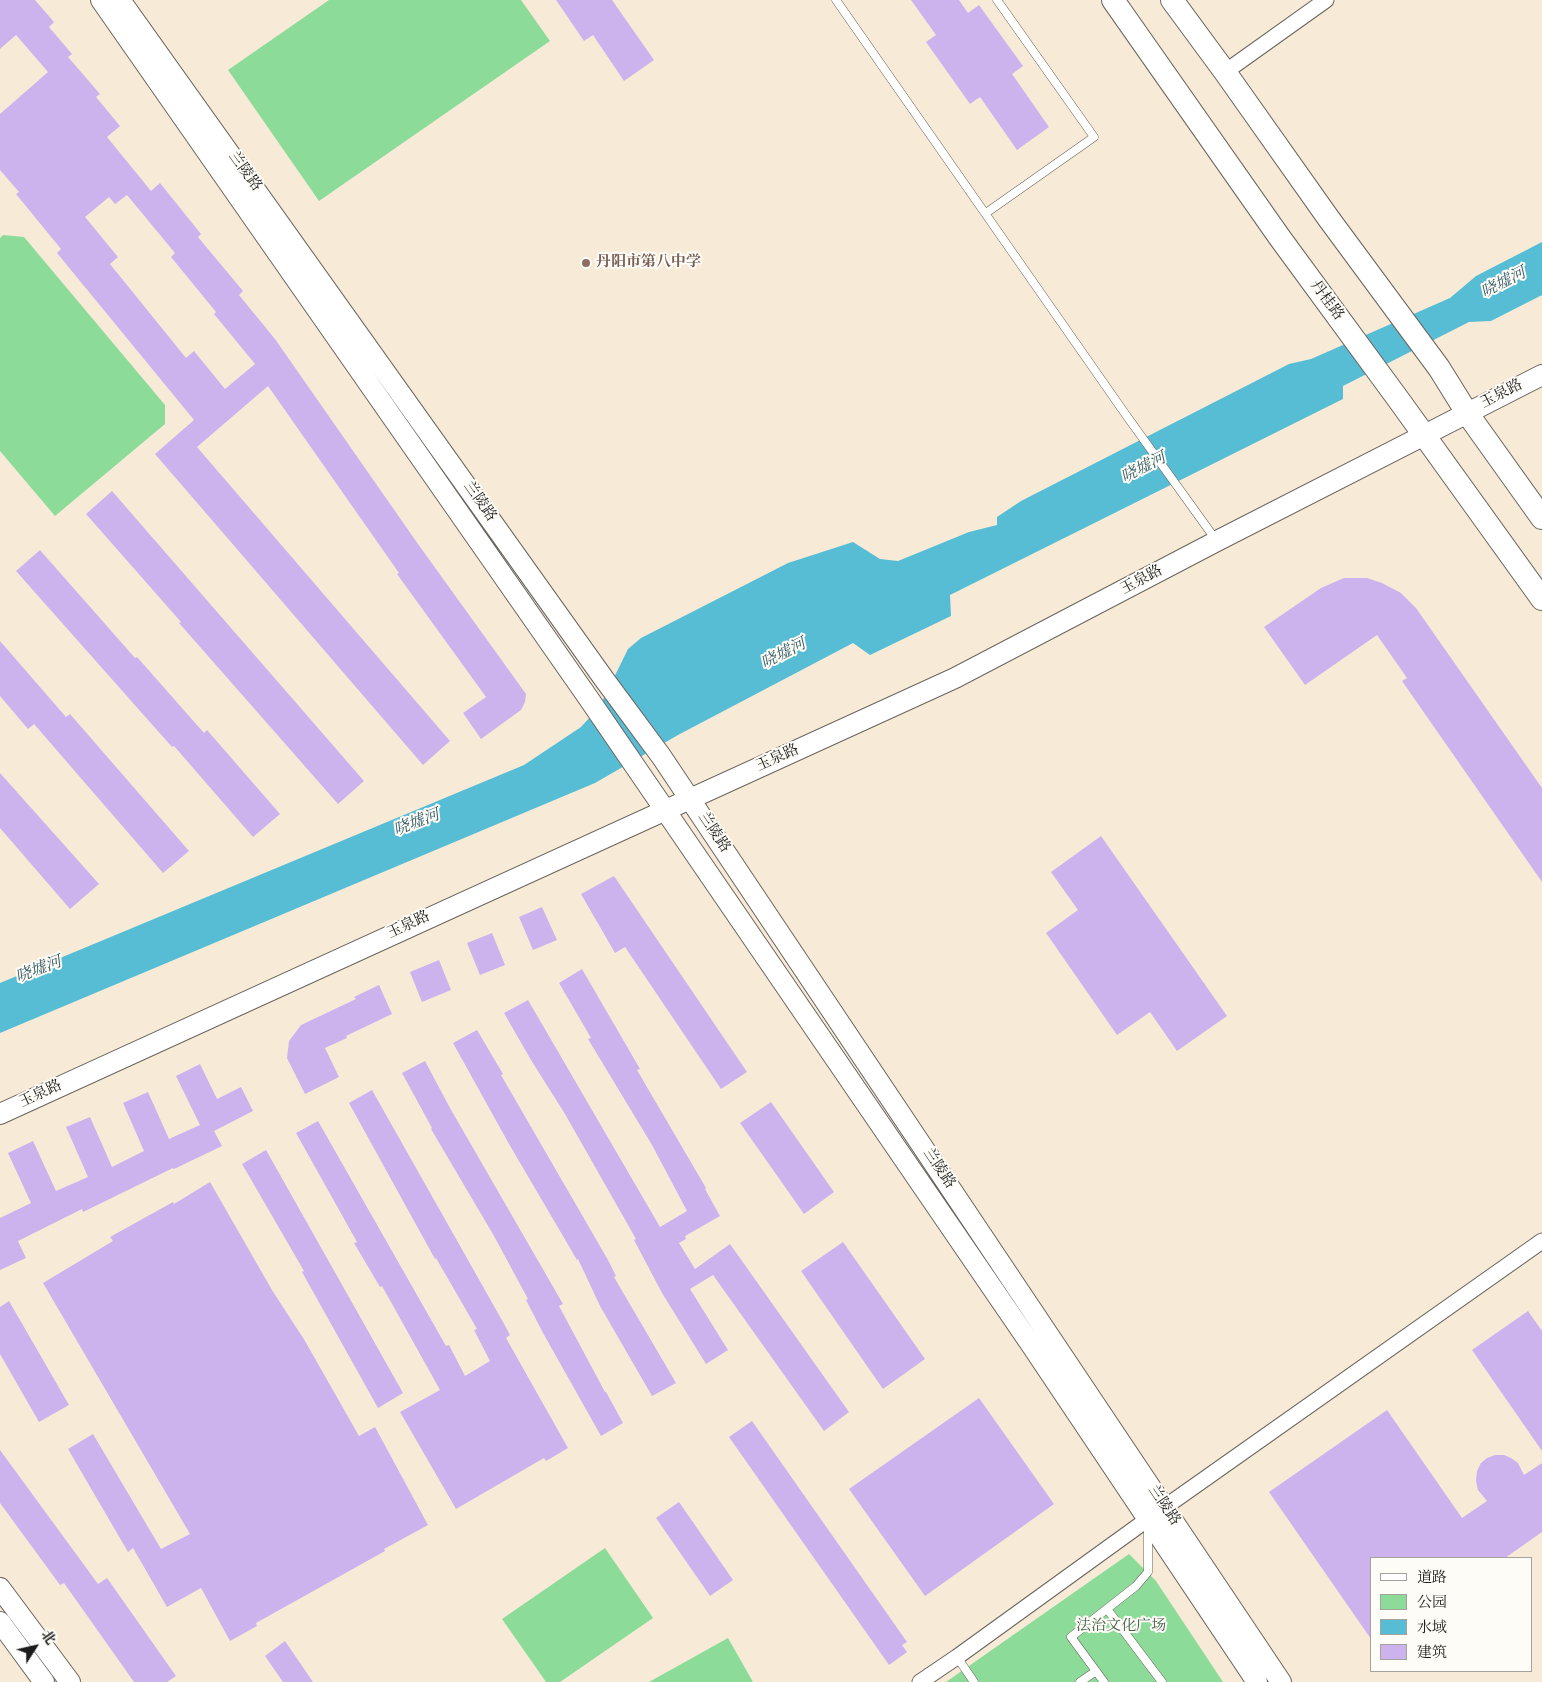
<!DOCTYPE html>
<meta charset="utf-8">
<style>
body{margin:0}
#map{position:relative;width:1542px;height:1682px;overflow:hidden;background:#f7ebd7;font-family:Vollkorn,"Noto Serif SC",serif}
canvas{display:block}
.legend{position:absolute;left:1370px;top:1557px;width:162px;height:115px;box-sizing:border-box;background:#fdfcf7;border:1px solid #a3a29f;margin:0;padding:6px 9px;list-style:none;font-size:15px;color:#1c1c1c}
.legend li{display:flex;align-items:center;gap:10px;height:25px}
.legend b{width:25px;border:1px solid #a3a29f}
.north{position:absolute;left:10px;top:1622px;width:50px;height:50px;-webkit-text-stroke:4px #fdfcf7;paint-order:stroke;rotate:55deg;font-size:14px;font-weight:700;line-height:20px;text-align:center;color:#1c1c1c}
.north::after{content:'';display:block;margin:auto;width:18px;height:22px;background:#1c1c1c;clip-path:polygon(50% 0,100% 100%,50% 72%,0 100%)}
</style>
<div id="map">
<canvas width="1542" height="1682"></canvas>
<ul class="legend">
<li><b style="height:6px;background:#fff"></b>道路</li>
<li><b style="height:14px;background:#8cdb99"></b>公园</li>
<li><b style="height:14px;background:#57bdd5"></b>水域</li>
<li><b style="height:14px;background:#ccb3ee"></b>建筑</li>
</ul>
<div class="north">北</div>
</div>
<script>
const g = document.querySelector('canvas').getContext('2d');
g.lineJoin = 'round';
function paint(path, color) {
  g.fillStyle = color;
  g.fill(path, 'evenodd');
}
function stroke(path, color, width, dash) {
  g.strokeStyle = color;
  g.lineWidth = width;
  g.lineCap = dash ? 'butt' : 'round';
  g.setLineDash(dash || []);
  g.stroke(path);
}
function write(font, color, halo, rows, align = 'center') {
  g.font = font + ' Vollkorn,"Noto Serif SC",serif';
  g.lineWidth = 4;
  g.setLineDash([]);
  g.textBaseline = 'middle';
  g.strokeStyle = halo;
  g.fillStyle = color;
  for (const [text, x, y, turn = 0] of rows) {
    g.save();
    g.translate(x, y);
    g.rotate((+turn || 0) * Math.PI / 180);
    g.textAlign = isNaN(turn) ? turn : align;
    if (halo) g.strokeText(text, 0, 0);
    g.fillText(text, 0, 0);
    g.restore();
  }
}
paint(new Path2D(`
 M329,0H521L550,41L319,201L228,70Z
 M3,235L24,237L165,405V424L55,516L0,451V238Z
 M605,1548L653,1618L560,1682H546L502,1619Z
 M1129,1554L1156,1581L1223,1682H946Z
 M728,1638L753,1682H649Z`), '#8cdb99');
paint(new Path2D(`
 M1542,242V295L1491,321L1469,322L1343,386V399L950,595L951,616L870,655L853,643L678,735L595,783L0,1033V983L524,765L581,727L600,706L628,649L641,638L788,563L853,542L880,559L898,561L969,532L997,525V517L1021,501L1289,364L1311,359L1450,298L1476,276Z`), '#57bdd5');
paint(new Path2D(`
 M0,0H35L54,22L49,27L72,54L68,57L100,94L96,97L120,126L107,137L151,191L160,183L201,234L198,237L243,291L239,295L275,339L418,544L526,694L525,702L521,710L481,739L463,713L486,697L397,574L399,573L268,386L197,447L450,741L423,765L155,454L194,420L57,253L61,249L16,194L19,192L0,170V114L48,72L16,35L0,49ZM127,195L175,253L171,257L216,312L214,314L255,364L225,389L194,351L186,358L110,264L118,257L85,217L109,197L115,204Z
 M556,0H612L654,60L624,81L593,35L584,41Z
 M911,0H959L968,13L979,5L1023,66L1012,74L1049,127L1017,150L980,97L970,104L926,42L936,35Z
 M112,491L364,781L338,804L179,623L181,622L86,514Z
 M40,550L135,658L137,657L204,733L207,730L280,814L253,837L174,746L172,747L16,571Z
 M1344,578H1367L1382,583L1401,593L1416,608L1542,788V882L1402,681L1407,678L1377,635L1305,685L1264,627L1321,588Z
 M0,641L66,717L70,714L189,851L163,873L34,724L28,729L0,696Z
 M0,773L99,884L70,909L0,828Z
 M1101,836L1227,1016L1177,1051L1150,1012L1117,1035L1046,933L1078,910L1051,872Z
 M614,876L747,1072L721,1089L625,947L615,953L581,894Z
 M542,907L557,940L533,950L519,917Z
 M492,933L505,965L480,975L467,943Z
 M439,960L451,990L422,1002L410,972Z
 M582,969L640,1069L637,1070L706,1188L705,1189L720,1216L685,1236L686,1239L679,1243L695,1269L730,1244L849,1412L824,1431L713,1275L690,1289L728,1350L706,1364L662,1293L634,1240L636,1239L565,1114L531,1060L504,1013L528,1000L660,1227L687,1211L652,1145L588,1039L591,1038L559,983Z
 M379,985L392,1014L346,1036L347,1038L325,1048L339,1077L305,1094L287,1058L289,1041L301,1025L356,999L354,997Z
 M477,1030L503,1074L501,1075L608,1260L616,1276L614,1277L676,1383L652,1396L600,1306L578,1259L577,1260L509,1144L453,1043Z
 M425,1061L450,1108L563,1304L559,1306L605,1392H606L623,1423L601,1436L543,1333L526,1300L528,1299L494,1236L431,1129L432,1128L402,1073Z
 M200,1064L217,1099L241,1087L253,1111L214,1131L222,1146L174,1169L173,1168L83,1212L82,1209L18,1241L26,1258L0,1270V1218L31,1203L8,1153L33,1141L56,1191L88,1177L66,1127L90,1117L112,1167L144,1151L123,1103L148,1092L169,1139L200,1125L176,1076Z
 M372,1090L503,1322L510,1335L506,1338L568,1448L546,1461L544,1458L456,1509L400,1412L440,1390L382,1286L380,1287L354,1243L357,1242L296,1133L318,1121L446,1346L449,1345L465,1376L490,1361L474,1330L477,1329L436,1258L435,1259L349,1103Z
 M771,1102L834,1192L804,1214L740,1123Z
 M266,1150L403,1393L378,1408L302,1272L304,1271L242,1164Z
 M210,1182L272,1290L305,1341L359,1436L375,1427L428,1525L384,1549L385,1551L256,1623L257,1626L230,1641L201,1588L167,1607L133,1548L128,1552L68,1449L93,1434L161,1549L190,1534L43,1283L113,1241L110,1237L173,1202L174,1204Z
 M843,1242L925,1359L883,1389L801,1271Z
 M9,1301L69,1405L39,1422L0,1354V1307Z
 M1528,1311L1542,1331V1451L1472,1350Z
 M979,1398L1054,1504L925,1596L849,1489Z
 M1387,1410L1462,1518L1487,1501L1478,1490L1476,1481L1477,1471L1481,1463L1487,1458L1495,1455H1504L1511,1458L1518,1463L1524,1475L1542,1463V1532L1505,1558H1371V1639L1269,1492Z
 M752,1421L907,1642L902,1645L907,1652L889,1665L729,1437Z
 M0,1450L98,1584L107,1578L176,1676L167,1682H134L64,1583L60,1585L0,1503Z
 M679,1502L733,1580L710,1596L656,1518Z
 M285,1641L313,1682H283L265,1656Z`), '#ccb3ee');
const lane = new Path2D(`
 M836,0L1126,415L1216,540
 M986,213L1094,137L997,0
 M1107,1609L1162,1682
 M957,1657L974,1682
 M1080,1682L1096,1671
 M1104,1682L1071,1637L1136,1586L1148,1572V1529`);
const street = new Path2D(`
 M1225,72L1326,0
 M920,1682L957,1657L1148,1519L1542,1241`);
const secondary = new Path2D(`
 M101,0L589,699L1032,1346L1257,1682
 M120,0L604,679L661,756L1281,1682
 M0,1114L955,678L1217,541L1542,375
 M0,1588L70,1682
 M0,1622L44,1682`);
const primary = new Path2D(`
 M1113,0L1280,238L1401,403L1542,599
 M1172,0L1225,72L1329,219L1439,368L1467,413L1542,518`);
stroke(lane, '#69645d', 9);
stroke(street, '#69645d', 17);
stroke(secondary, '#69645d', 22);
stroke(primary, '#69645d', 24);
stroke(lane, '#fff', 8);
stroke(street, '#fff', 15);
stroke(secondary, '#fff', 20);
stroke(primary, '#fff', 22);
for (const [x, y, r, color] of [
 [586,263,5,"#8d6e63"]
]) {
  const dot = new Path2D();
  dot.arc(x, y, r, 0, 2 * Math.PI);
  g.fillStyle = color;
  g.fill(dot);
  stroke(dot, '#fdfcf7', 2);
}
write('15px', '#1c1c1c', '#fdfcf7', [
 ["兰陵路",244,172,54],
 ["丹桂路",1326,301,54],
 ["玉泉路",1502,395,-27],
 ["兰陵路",479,502,55],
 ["玉泉路",1142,581,-28],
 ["玉泉路",778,759,-24],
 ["兰陵路",713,833,56],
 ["玉泉路",409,926,-25],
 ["玉泉路",41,1095,-25],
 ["兰陵路",938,1169,56],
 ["兰陵路",1163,1506,56]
]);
write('bold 15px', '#785e54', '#fdfcf7', [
 ["丹阳市第八中学",596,263]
], 'left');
write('15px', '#435f48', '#fdfcf7', [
 ["法治文化广场",1121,1627]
]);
write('italic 16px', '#345c66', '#fdfcf7', [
 ["哓墟河",1504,284,-27],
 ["哓墟河",1144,469,-27],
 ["哓墟河",784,655,-27],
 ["哓墟河",417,824,-21],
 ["哓墟河",39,971,-21]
]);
</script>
